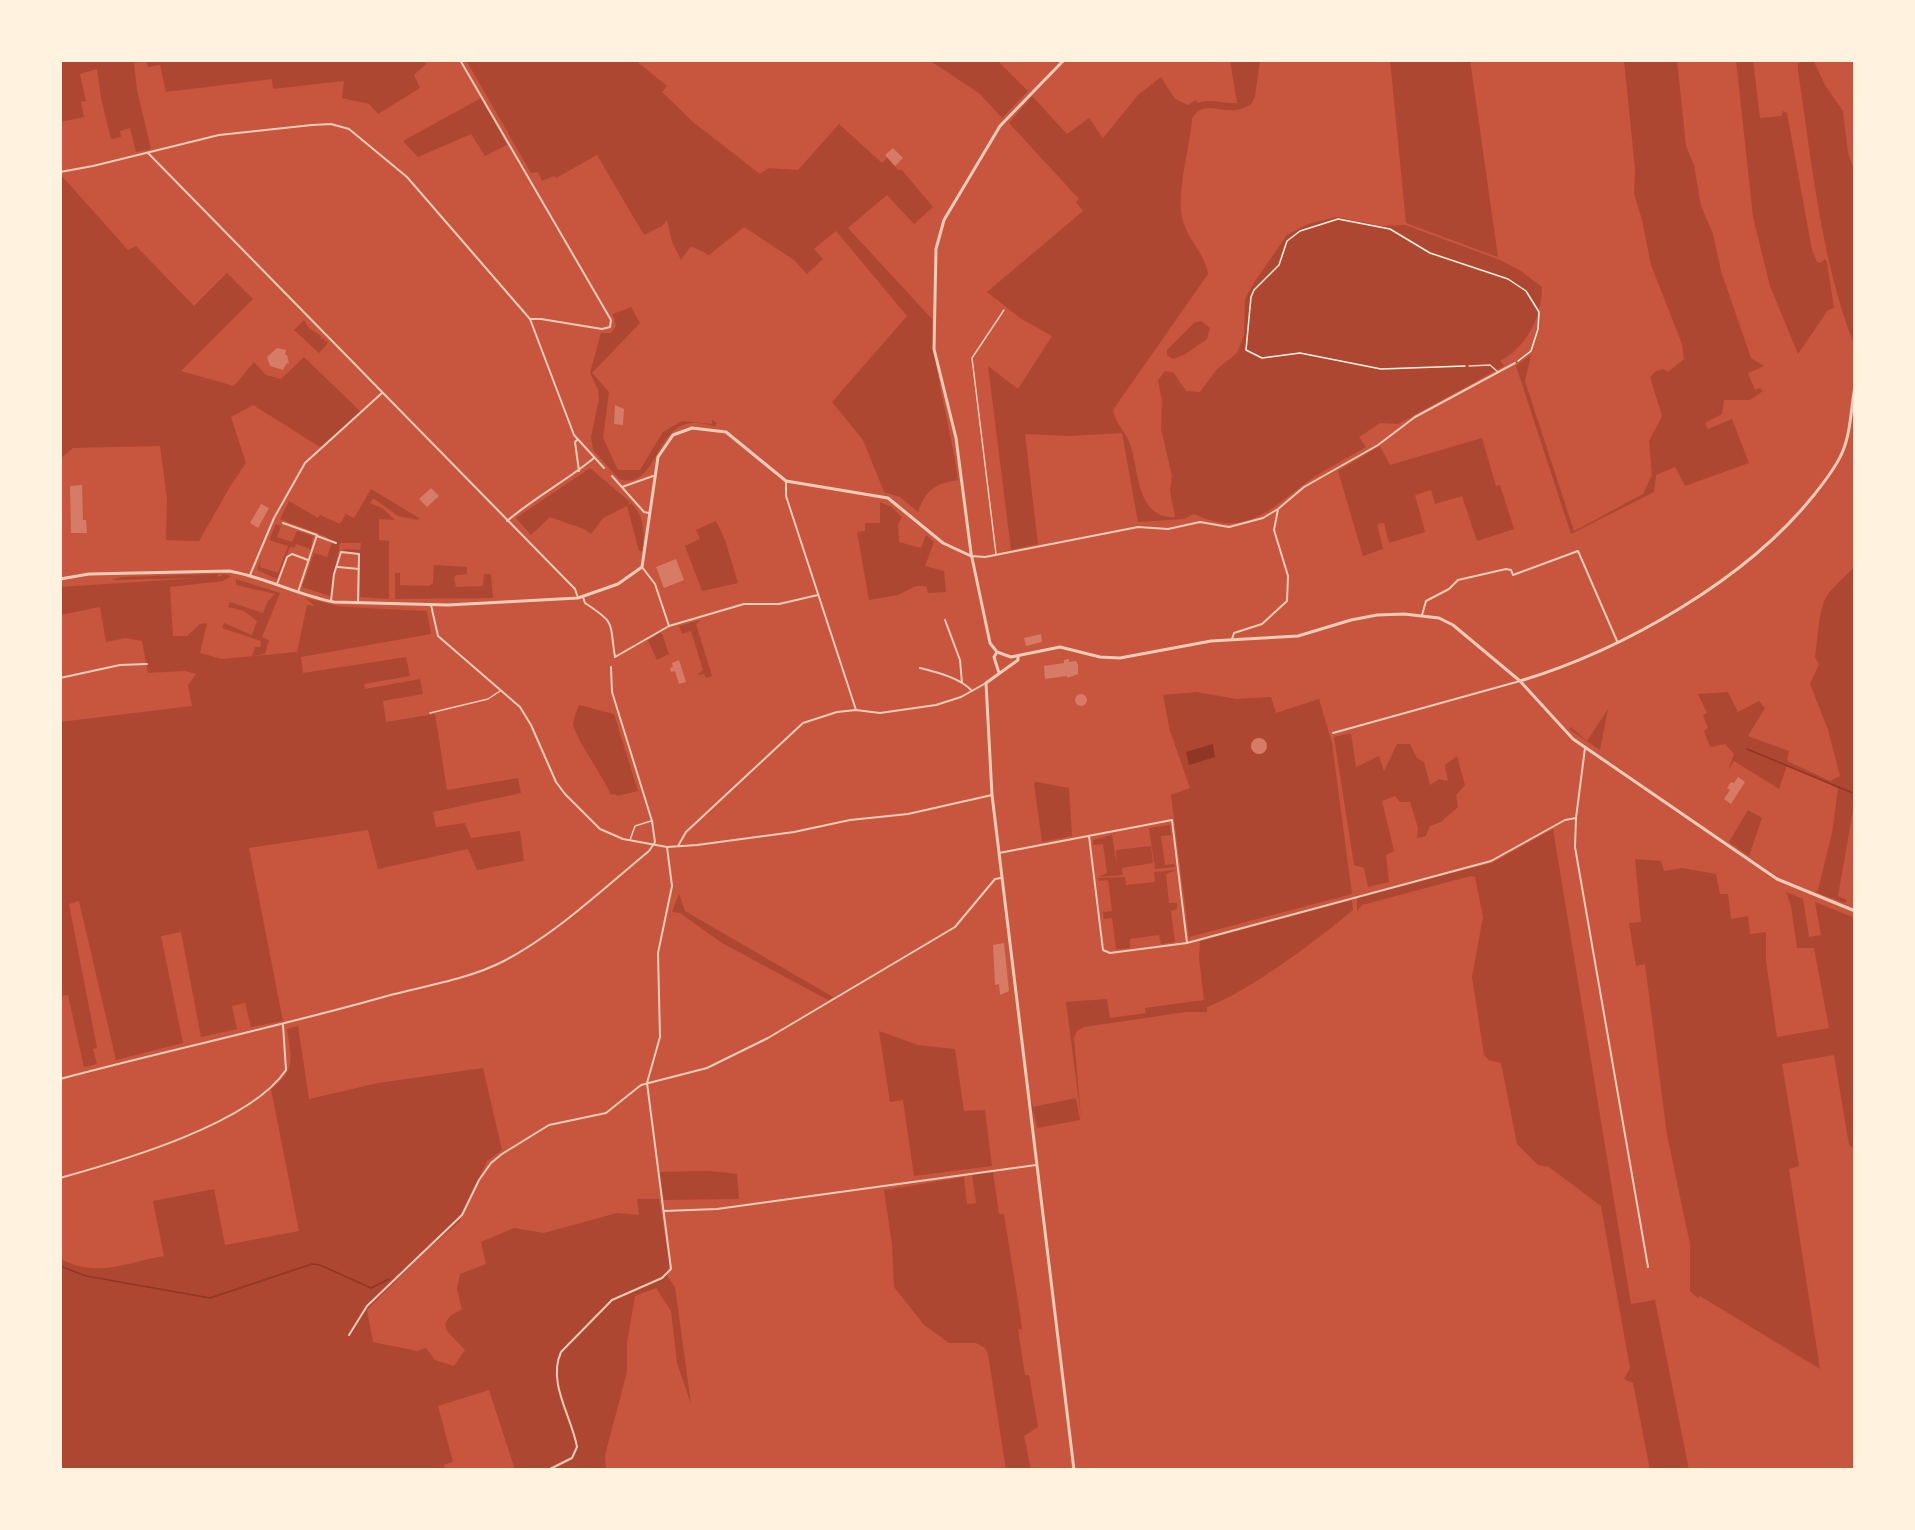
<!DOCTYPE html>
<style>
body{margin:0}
#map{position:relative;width:1915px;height:1530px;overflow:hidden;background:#c8553d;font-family:"Playfair Display",serif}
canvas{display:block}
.frame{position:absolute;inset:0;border:62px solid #fff3e0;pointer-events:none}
</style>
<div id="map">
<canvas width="1915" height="1530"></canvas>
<div class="frame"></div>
</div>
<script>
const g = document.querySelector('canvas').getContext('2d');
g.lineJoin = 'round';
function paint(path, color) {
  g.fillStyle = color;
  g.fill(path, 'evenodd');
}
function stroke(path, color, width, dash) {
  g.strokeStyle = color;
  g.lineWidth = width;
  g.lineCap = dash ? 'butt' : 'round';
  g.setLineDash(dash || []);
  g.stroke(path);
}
paint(new Path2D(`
 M60,60H423L426,64L414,75L420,88L378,114L369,104L342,98L344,81L273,89L272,79L166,92L160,65L148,67L146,61L134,63L137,90L151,149L136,152L130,128L120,131L121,137L111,139L101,98L97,69L80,74L86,101L81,102L84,117L60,122Z
 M466,60H635L667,86L662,92L693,122L760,174L769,168L798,170L839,124L882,163L887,158L899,171L901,169L933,207L914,224L887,195L848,228L932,319C933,373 951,426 958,480C935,484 926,489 918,512L900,497L884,492L863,440L832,402L907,316L836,231L814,249L823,259L807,274L794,260L744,227L709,255L691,246L681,260L672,242L667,220L662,226L644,235L597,155L556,178L554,176L542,181L538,172L531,173Z
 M929,60H997L1028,91L1002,118L980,94Z
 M1230,60H1260L1255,97L1251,104C1227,121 1204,95 1192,119C1190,148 1174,199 1184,224C1190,242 1206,256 1208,274L1113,410C1116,424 1125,431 1130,444C1139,469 1136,519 1175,517L1170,491L1172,476L1161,429L1162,401L1158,380L1165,371L1174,373L1186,391L1200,392L1217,369L1237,353L1244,335L1245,299L1253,284L1287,235L1308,224L1336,217L1382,226L1405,225L1500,260L1521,271L1542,287C1542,316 1527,347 1500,361L1504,366L1398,424L1380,423L1359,437L1366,447C1348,458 1327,468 1310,480C1269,509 1247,539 1194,514L1184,519L1138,522L1122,433L1071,436L1025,434L1038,544L1011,550L988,366L1018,389L1052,336L1020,318L987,292L1083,211L1076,202L1079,199L1009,123L1032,96L1067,134L1089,118L1103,138L1138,95L1161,77L1175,99L1188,105L1196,100L1198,103C1210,98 1224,104 1237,103Z
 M1390,60H1470L1498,257L1406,223Z
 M1624,60H1677L1686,146L1694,165L1701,206L1713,234L1721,271L1751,358L1764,366L1748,373L1755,390L1760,388L1763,391L1750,400H1724L1722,414L1705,423L1708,429L1732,419L1749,463L1685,486L1675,467L1656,475L1654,492L1571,534L1516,366L1531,355L1525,381L1574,531L1643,494L1652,475L1649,441L1662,416L1650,377L1656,371L1663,369L1668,372L1684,359L1682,344L1651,265L1642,220L1634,194L1635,169Z
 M1736,60H1753L1760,118L1781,116L1783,111L1787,113L1812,250L1817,262L1821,263L1825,259L1827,262L1834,308L1828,310L1798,354L1770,286L1753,217Z
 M1804,60L1814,62L1825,85L1843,111L1848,153L1855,173V347C1821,261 1812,163 1798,71V64Z
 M481,98L507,145L485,156L471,134L418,157L403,141Z
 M60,174L128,250L136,246L194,306L227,273L253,299L181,371L234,386L254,362L266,375L281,379L304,357L361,412L320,447L253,405L231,417L246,463L231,485L199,541L166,540L167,499L160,446L73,448L60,459Z
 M631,307L640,323L592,373L609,392L603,438L618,470H640L663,432L682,421L712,424V420L717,423L715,426C707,425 699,422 691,423C654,427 657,491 619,479L593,450L591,437L599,399L598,390L590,373L601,333H611L616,326L613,314Z
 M304,320L309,328L321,336V340L323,338L328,343L319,353L294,330Z
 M1201,321L1210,328L1207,339L1184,355L1173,359L1167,355V350L1194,323Z
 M1482,438L1496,486L1500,485L1514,529L1477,541L1462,496L1435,504L1431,490L1415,495L1425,532L1389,543L1384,523L1377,524L1383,549L1363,556L1338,471L1380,446L1390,465Z
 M590,468L630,502L628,505L631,503C645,518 645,532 642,551H639L627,506L603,518L591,534L584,529L550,517L531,535L516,518Z
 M371,489L419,518L418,520L398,516L373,498L370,503L382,508L395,520L379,519V540L389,541V599L360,597V553L341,551L346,549L360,550L361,543H340L330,596L302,587L314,553L327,557L332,543L327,540V537L280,519L289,501L318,518L320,515L340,524L346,514L354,518Z
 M880,502L892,507L902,517L898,525L899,542L921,548L926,535L934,542L925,566L944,571L946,592L928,593L926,586H916L898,595L869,600L857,532L865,531V523H880Z
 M716,521L725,540L738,583L702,591L685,546L700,539L696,530Z
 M276,524L281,526L277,537L292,542L297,531L313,536L311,549L296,544L294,548L290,547L277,579L257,570L261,559L260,567L278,573L288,546L269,540Z
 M434,565L467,567V574L456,575L454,578L456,587L483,586L484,574H491L493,598L395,599V573H400V585L429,586L433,583Z
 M1855,567V799L1838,896L1847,900L1845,903L1815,892L1818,890L1832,833L1838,788L1787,765L1779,789L1734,761L1728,770L1734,754L1725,744L1710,747L1704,731L1708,728L1703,715L1707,713L1698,694L1728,692L1738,712L1759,701L1765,708L1748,736L1789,751L1787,761L1830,781L1840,776L1828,730L1810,684L1819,664L1815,657C1818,640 1818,608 1828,594C1836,584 1846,575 1855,567Z
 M218,574V577L224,574L231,576L223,581L170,587L173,636H187L200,624L207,623L200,653L222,659L297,652L307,605L315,606L305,598L338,606L428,609L326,606L427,611L431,634L301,657L303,673L406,657L410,676L364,684L365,689L420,679L423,694L383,701L386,722L435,714L447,790L518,778L521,793L433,812L436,827L465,823L471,838L520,831L524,861L477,870L468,849L378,869L368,830L249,848L283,1021L251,1027L245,1003L232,1006L237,1029L201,1037L181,932L161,936L183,1043L116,1060L79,901L69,904L97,1048L93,1049L97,1064L84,1067L68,995L60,996V722L192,706L188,685L196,674L185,671L148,673L142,641L126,638L106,642L100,607L60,615V587L199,578L112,580L121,577Z
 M236,579L280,593L262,637L269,640L265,654L252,656L255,647H260L261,641L222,628L224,623L252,635L257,621L244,611L228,607L230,602L263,613L268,601L275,594L236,585Z
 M701,620L696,624L712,676L706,678L704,674L697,675L703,670L691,631L682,634L679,626Z
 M659,633L662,634L669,654L657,660L648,641Z
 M1197,692L1236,699L1271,697L1276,713L1319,699L1332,743L1352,894L1189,937L1171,795L1190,788L1170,731L1163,695Z
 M579,705L614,714L638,791L617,796L616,794L611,795C605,779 572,733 573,723C574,717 577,710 579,705Z
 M1608,709L1600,750L1569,729L1571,727L1587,741Z
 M1351,733L1356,767L1379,756L1384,771L1397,744H1410L1417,758L1424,762L1430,785L1439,779L1448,781L1445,765L1457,756L1465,785L1456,795L1458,807L1441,822L1430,826L1426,836L1417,838L1418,828L1410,802H1400L1395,796L1382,801L1394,851L1386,855L1389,882L1368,887L1364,868L1354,865L1334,737Z
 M1037,782L1069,788L1072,836L1042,842L1034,783Z
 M1748,810L1762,818L1749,856L1729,842Z
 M1170,825L1171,835L1161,836L1165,865L1174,864L1175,867L1155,869L1149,828Z
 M1553,829L1631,1304L1655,1300L1689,1470H1650L1633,1383L1624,1379L1630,1368L1601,1206L1549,1167L1538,1165L1517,1144L1501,1063L1489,1060L1484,1055L1472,977L1483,917L1475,877L1471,876L1362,905L1357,911V897L1492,863Z
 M1112,835L1117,866L1116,850L1151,846L1153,863L1122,868L1123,875L1098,877L1107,873L1103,844L1093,845V840Z
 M1635,859L1661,861L1664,871L1682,868L1716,874L1720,894H1728L1731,919L1748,916L1750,934L1766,932V961L1777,1037L1829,1028L1814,948H1797L1791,906L1786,892L1803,899L1809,937L1821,935L1815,902L1855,918V1149L1849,1145L1834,1055L1782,1064L1799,1166L1789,1169L1820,1369L1700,1296L1698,1298L1690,1291V1244L1667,1135L1645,964L1636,966L1629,923L1641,922Z
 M1176,870L1166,874L1169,903H1177V909L1171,911L1175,942L1161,944L1159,935L1130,939V948L1116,949L1112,918L1104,919L1103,912L1112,911L1108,880L1099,881L1098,878L1125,877L1126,885L1155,882L1154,872Z
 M679,894L685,911L833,997L828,1000L722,943L680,913L672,912Z
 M1352,900L1353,910C1317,940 1250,991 1207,1007V1012H1186L1084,1027L1077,1031L1074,1038L1081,1118L1066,1002L1107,999L1110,1018L1146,1013L1145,1008L1204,1000L1199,958L1200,941Z
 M298,1026L309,1099L378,1083L483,1068L502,1150L487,1161L459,1222L427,1250L367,1310L373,1342L417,1351L426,1348L435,1360L454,1366L465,1350L447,1331L445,1324L450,1316L462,1309L457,1290L460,1274L486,1264L481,1242L514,1228L544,1233L617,1213L639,1215L637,1199H659L670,1265L666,1274L675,1287L691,1404L677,1363L671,1311L656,1288L635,1296L627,1343V1372L605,1455L606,1470H515L489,1390L438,1406L453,1462L444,1465L445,1470H60V1259C98,1278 125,1263 164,1256L153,1201L214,1189L225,1245L299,1231L271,1089C297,1069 291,1059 287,1029Z
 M879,1031L918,1045L955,1049L964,1111L985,1110L992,1166L914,1176L903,1100L890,1102Z
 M1076,1098L1080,1120L1037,1128L1033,1107L1034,1128L1031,1100L1033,1107Z
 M710,1171L737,1174L739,1199L664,1200L659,1172Z
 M993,1172L999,1214H1004L1020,1314L1022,1329L1018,1330L1025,1375H1029L1038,1427L1024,1436L1031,1470H1006L988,1354L985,1348L976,1343H949L924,1325L894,1287L892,1245L884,1190L964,1177L967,1204L976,1203L972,1174Z`), '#ae4732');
paint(new Path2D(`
 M1213,744L1215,757L1189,765L1186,752Z`), '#8f3625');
stroke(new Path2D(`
 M1747,749L1855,794
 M60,1266L86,1276L210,1298L312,1264L320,1265L371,1288L389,1279`), '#8f3625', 1.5);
paint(new Path2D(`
 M893,148L903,158L895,166L885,155Z
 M277,348L286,350L285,355H287L289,364L287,363L283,370L270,366L267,357Z
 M615,405L624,409L623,425L614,424Z
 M82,485L83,520H86L87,533H71L70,486Z
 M431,488L439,496L427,507L419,499Z
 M261,504L269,508L258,528L250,523Z
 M676,559L684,580L664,588L656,567Z
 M1041,634L1042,642L1026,646L1024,638Z
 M1069,659V662L1076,661L1078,665V674L1067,678V676L1045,679L1044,666L1064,663V660Z
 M679,660L686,682L679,684L675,671L671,672L670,668L673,667L672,663Z
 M1075 700a6 6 0 1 1 12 0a6 6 0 1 1-12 0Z
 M1251 746a8 8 0 1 1 16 0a8 8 0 1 1-16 0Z
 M1738,777L1745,782L1731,804L1724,799L1730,790L1727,788L1731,782L1734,783Z
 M1004,943L1009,991L1000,995L999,984L995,985L993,945Z`), '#d67c66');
stroke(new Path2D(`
 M1465,366L1381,369L1300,353L1262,358L1246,350L1251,297L1254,290L1279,265L1287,241L1300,231L1338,219L1390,229L1430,253L1508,279L1526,291L1539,312L1538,329L1531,351L1518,361`), '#fff3e0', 1.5);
stroke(new Path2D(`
 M1469,366L1490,365L1498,372
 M996,554L972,358L1004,310
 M430,713L488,699L500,691
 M630,840L635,826L651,821`), '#f1ccb7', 1.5);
stroke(new Path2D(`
 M460,60L611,320L610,327L602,329L541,319H530
 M148,153L575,589L578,598
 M60,172L93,166L219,135L312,125L331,124L349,129L407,177L530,319L574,435L604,468
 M577,440L575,442L579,471
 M612,476L644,512L649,513
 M786,481V496L856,710
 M622,487L653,476
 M507,521C535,497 566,481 594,458
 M283,523L317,535L298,592
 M317,536L336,543
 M971,556L985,557L1138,527L1168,529L1200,522L1229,527L1263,518L1278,509L1304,487L1378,445L1415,417L1515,363
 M338,567L359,569
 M642,567L655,584L669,626
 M250,575L274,518L305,463L382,393
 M277,584L287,557L292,554L308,560
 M583,597L585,603C617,624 609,622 615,657L669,626L744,604H779L818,595
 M331,601L334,574L341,552L359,554L358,603
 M431,605L438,636L520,707L531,725L556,782L565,794L600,829L623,839L667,847L697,845L794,832L850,820L908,814L992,795
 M1422,615L1426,601L1449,589L1458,580L1506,569L1511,570L1513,575L1578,551L1617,641
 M945,620L960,660L962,683
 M1232,639L1234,633L1262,624L1287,601L1288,576L1274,530L1278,509
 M920,668C936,672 961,678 972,691
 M60,678L120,665L147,664
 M1333,733L1520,681
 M1585,748L1576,818L1575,847L1648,1267
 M1089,836L1103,950L1110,953L1187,943L1491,861L1565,820L1576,818
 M678,846L686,832L803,723L837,712L856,710L880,713L936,705L961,697L986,683
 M999,853L1172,820L1187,943
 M60,1079C168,1050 278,1027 387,996C425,986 469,979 504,961C557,933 603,889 649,851L655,842L652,821L612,692L611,667
 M60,1178C121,1161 250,1124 286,1070L283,1025
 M664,1211L717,1209L1036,1165
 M349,1335L367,1306L462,1215L479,1180L491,1163L502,1154L549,1125L606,1113L641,1085L707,1068L768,1038L955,927L995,879L1001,878
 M548,1470L572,1458L577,1447C572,1417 547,1383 561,1352L612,1300L662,1278L671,1269L647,1083L660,1037L658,953L672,886L667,847`), '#f1ccb7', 2);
stroke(new Path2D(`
 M60,579L89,574L229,571C265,577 297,595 334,602L448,605L578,598L618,584L642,567L658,457L673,435L692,428L726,432L786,481L888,498L943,543L971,556
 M997,652L1011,657L1060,647L1100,657L1120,658L1211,641L1298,636L1351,620L1377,615L1404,614L1439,618L1453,625L1520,681L1573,739L1777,879L1855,911
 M1018,656V660L986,683L992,795L1074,1470
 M999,673L994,657L997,652L990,643L971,553L956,438L934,349L936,249L944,220L1000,126L1064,60
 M1520,681C1623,650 1746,580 1814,495C1824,482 1835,469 1842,453C1851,433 1851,407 1855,386`), '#f1ccb7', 3);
</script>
